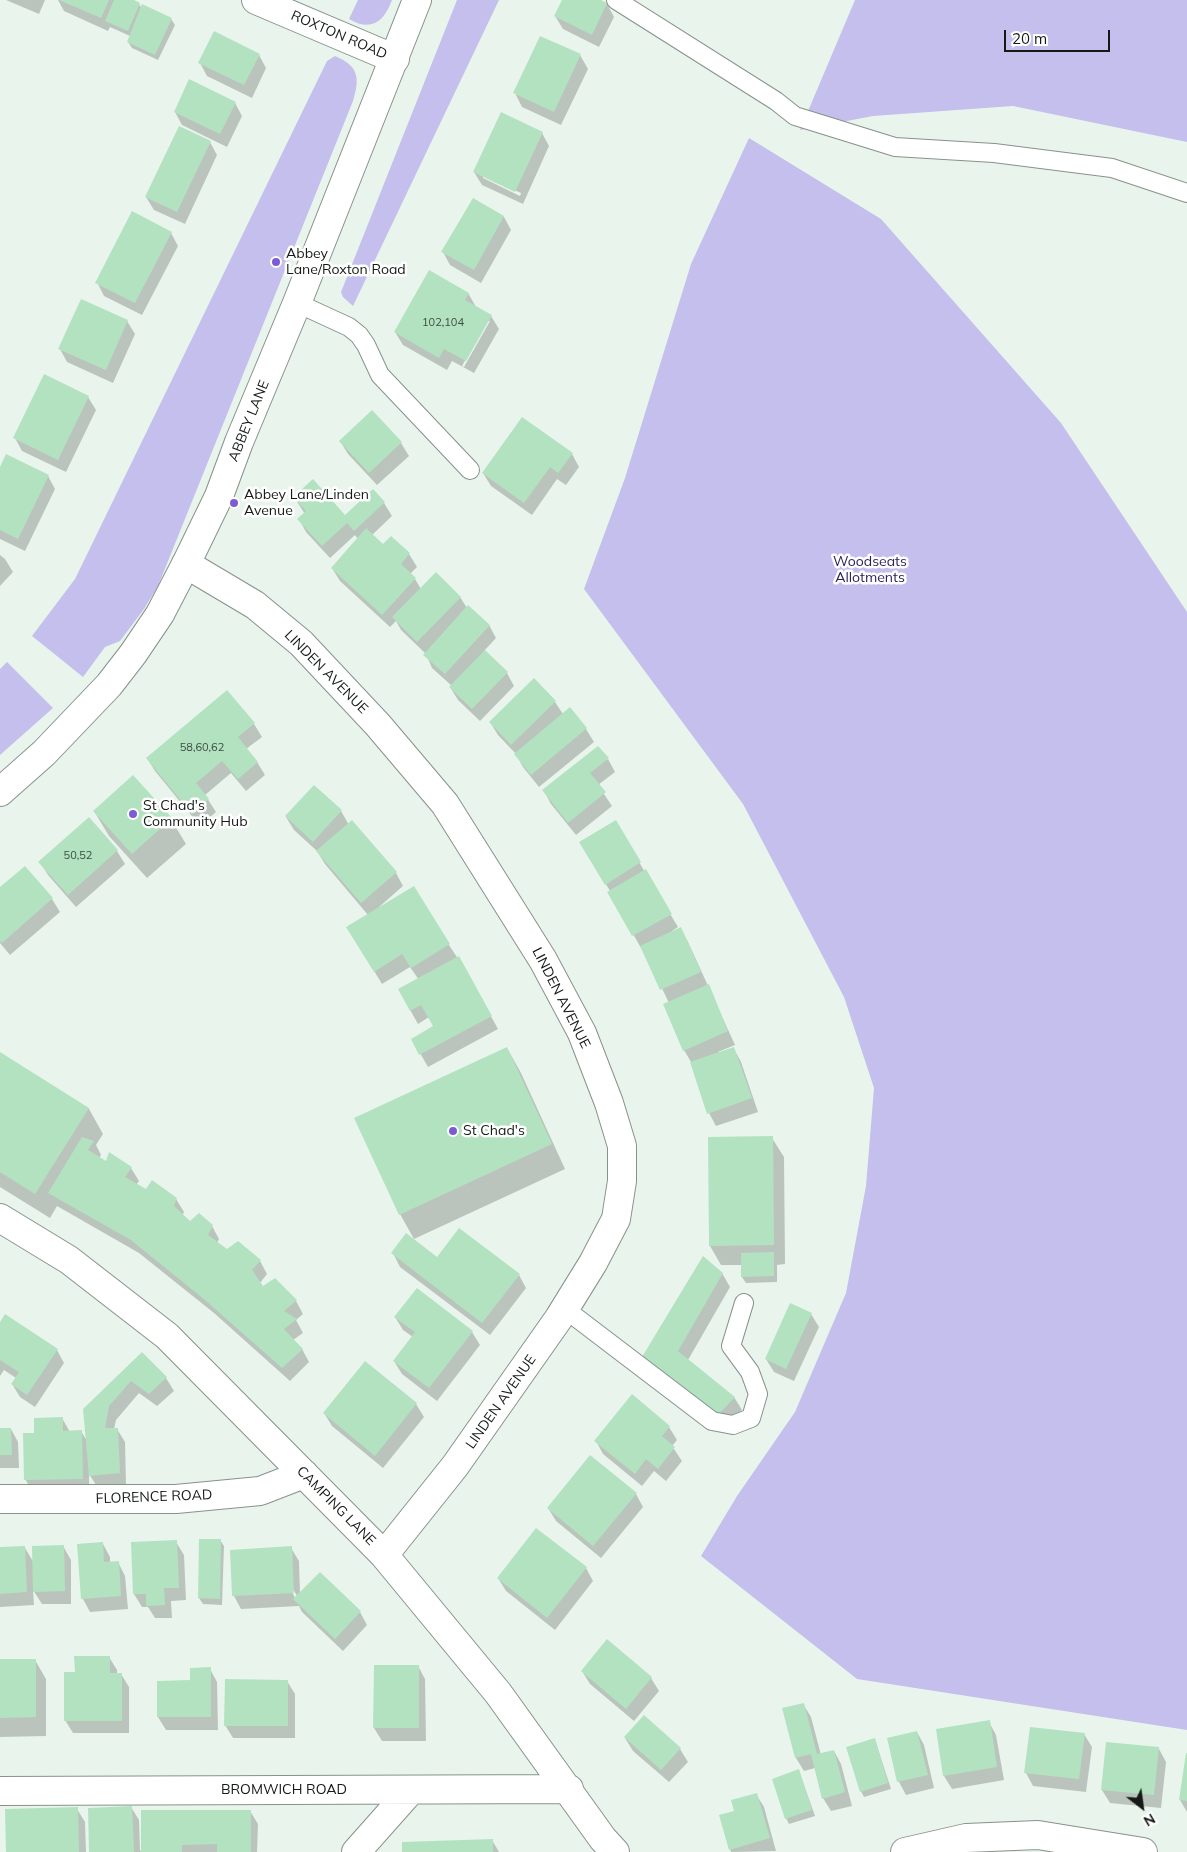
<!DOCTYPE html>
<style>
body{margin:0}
#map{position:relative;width:1187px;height:1852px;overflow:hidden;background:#e9f5ec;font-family:Mulish,sans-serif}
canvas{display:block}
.north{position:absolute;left:1117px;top:1782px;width:50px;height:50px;-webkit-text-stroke:4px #fff;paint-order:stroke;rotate:150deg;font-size:14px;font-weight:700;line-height:20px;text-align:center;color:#151a16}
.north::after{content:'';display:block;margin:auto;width:18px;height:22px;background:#151a16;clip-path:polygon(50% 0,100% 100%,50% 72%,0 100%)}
.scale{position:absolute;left:1004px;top:30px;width:106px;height:22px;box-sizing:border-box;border:2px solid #151a16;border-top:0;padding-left:6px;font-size:15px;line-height:18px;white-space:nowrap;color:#151a16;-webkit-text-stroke:4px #fff;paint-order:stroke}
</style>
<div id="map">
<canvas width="1187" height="1852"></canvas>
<div class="north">N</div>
<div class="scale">20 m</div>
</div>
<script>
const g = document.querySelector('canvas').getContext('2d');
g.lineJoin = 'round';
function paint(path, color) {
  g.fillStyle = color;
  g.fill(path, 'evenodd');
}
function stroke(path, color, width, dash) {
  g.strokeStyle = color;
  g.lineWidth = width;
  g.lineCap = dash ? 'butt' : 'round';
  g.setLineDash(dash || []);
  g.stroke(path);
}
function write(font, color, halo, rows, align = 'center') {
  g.font = font + ' Mulish,sans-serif';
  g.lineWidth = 5;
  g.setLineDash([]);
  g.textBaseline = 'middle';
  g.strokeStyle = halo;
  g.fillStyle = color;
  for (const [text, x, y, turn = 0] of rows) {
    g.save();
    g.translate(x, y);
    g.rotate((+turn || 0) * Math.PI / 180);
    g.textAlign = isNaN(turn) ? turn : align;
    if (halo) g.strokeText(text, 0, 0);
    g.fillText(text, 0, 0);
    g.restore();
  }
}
paint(new Path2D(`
 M358,0H392C384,22 371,32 349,19Z
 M457,0H499L353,306L343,297L341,292Z
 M855,0H1187V142L1013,106L873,116L800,130Z
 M335,56C359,66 360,78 353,101L158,586L144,609L120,641L105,647L83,677L32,636L75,579L327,61Z
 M749,138L881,219L1061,423L1187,612V1730L857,1679L701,1556L737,1496L795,1412L846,1293L866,1186L874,1088L844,997L743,804L584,589L625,478L691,264Z
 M7,662L53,708L0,755V669Z`), '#c4bfec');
paint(new Path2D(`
 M6,0H45L39,14Z
 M58,0H130L139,4L142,9L171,19L175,25L158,60L132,48L128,42L130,36L110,27L108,31L64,11Z
 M563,0H598L607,4L614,17L599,47L563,29L555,16Z
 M259,55L266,68L252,98L207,76L200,63Z
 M580,55L588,69L561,125L522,107L515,93Z
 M235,103L242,116L227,147L182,125L175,112Z
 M542,133L549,146L523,204L482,185L474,172ZM483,176L521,193L520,196L483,178Z
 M210,142L217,155L185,224L154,210L146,197Z
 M473,200L504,217L511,230L481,283L450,265L443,252Z
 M171,233L178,246L142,315L104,296L97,282Z
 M468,293L476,307L491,316L499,329L474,373L452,361L447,370L403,345L395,332ZM487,321H490L464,367L462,366Z
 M127,321L135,334L113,383L67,362L60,349Z
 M88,397L96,410L66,472L22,451L15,438Z
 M372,412L401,443L409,456L377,485L348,454L340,441Z
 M572,454L579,467L566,485L557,479L532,515L491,486L483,473Z
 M0,470L48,476L55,489L25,551L0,539Z
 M373,491L384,503L392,516L372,535L383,545L391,538L409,554L417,567L410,574L415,579L421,589L460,597L467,608L489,625L496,638L484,651L507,673L514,686L480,721L458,700L450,687L452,686L432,668L426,654L401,630L396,621L390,627L340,581L332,568L358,539L355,535L330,558L306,532L299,519L305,514L294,497L345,516Z
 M0,555L5,559L13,572L0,586Z
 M534,680L555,702L563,714L570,709L586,729L594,742L539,787L523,767L516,754L498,735L490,722Z
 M227,691L254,724L262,737L246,749L257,762L265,775L246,791L231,773L205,795L216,812L200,826L155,771L147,758Z
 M608,759L615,772L598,785L612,806L576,835L551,804L544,791Z
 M133,777L171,819L186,844L147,878L109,836L94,811Z
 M341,811L349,825L396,873L403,886L379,907L449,945L466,971L498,1029L428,1067L412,1039L435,1027L429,1017L418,1024L399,990L419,980L410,967L382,984L356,941L368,915L325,864L317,851L294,830L286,817Z
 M89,819L117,851L125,864L76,907L48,875L40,862Z
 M615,822L678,927L672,931V933L681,929L688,942L735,1045L718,1052L719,1054L734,1049L741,1062L758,1112L716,1126L709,1113L691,1062L684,1050L669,1003L642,947L641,948L609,892L610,891L581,842Z
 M0,889L52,899L60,912L10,955L0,943Z
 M507,1048L521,1073L565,1169L414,1239L400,1214Z
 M0,1053L89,1109L103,1134L96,1145L101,1155L99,1158L107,1163L109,1154L131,1168L139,1181L136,1185L147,1191L176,1199L184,1212L182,1216L190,1223L212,1226L219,1239L217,1243L226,1251L260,1261L267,1274L260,1283L263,1288L296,1301L303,1314L296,1320L303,1333L293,1340L302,1349L309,1362L290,1381L214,1313L139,1253L57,1206L50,1218L0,1187Z
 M772,1138L784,1157L785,1264L777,1265V1282L746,1283L742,1277V1265H721L710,1246Z
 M393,1253L437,1259L519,1275L526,1288L490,1335L400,1267Z
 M722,1273L730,1287L688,1360L734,1397L742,1410L725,1428L651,1370Z
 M811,1314L819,1327L794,1381L774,1372L766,1359Z
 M395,1317L472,1332L480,1345L437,1401L402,1374L394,1361L413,1337L403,1330Z
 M0,1324L57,1350L64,1363L35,1407L20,1397L12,1384L16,1378L4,1370L0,1376Z
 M142,1354L166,1378L174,1391L157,1406L139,1393L116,1420L114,1429H117L125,1442L126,1486L98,1488L89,1474V1492H33L25,1479L35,1434L62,1418L70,1432L81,1431L87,1441L84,1409Z
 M365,1363L416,1404L424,1417L383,1468L332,1426L324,1413Z
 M669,1427L677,1440L672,1446L682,1461L666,1481L654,1471L642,1486L603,1454L596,1441Z
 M0,1429H11L18,1442L19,1468H0Z
 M636,1494L643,1507L601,1558L556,1521L548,1508Z
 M200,1540H220L224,1546L222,1605L203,1604L199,1598Z
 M176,1542L184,1555L186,1600L171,1601L172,1618H155L148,1607H142L134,1594Z
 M103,1544L110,1557V1563L118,1562L125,1576L128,1609L90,1612L83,1599Z
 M63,1546L71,1560V1604H42L33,1590L34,1605L0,1607V1549L25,1548L34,1563Z
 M291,1548L299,1561L300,1594L360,1612L367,1625L343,1651L302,1612L299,1606L241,1609L234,1596L231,1551ZM292,1587L297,1596L295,1598L290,1588Z
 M586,1568L593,1581L555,1630L506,1591L498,1578Z
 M607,1641L651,1678L659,1691L634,1721L590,1684L582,1671Z
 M109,1657L117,1670V1674H121L129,1687V1733H73L65,1720L76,1673Z
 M0,1660H35L46,1679V1736L0,1737Z
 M418,1666L425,1679L426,1741H382L374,1728Z
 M210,1669L217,1682L218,1730H166L158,1717V1682L191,1681Z
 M287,1681L295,1694V1738H233L225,1725Z
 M803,1704L811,1717L821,1755L834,1751L841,1764L852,1806L831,1811L823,1798L815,1768L804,1771L796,1758L784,1709Z
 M989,1722L996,1735L1004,1780L952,1789L944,1776L937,1730Z
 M917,1732L924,1745L934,1788L906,1795L899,1782L888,1739Z
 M1084,1734L1092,1747L1086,1792L1033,1786L1026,1773Z
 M625,1738L680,1749L688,1762L669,1782L633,1751Z
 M874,1740L877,1746L891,1789L864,1797L861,1791Z
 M1159,1749L1166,1762L1161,1808L1110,1803L1102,1790Z
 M1187,1757V1812L1180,1800Z
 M799,1771L815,1816L789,1824L786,1818Z
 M756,1794L764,1807L776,1851L731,1852L730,1849L736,1811Z
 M131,1807L139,1820L140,1851L250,1811L258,1824L257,1852H90Z
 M77,1809L85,1822L86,1852H7Z
 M492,1840L499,1852H403Z`), '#0003');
paint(new Path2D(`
 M59,0H109L101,18Z
 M114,0H134L140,3L128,31L105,21Z
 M562,0H601L607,3L592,35L554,16Z
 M142,4L172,18L155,55L127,42Z
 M214,31L260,54L244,85L198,63Z
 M540,36L581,54L554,112L513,93Z
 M189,79L236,102L220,134L174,112Z
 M501,112L543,132L515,192L473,172Z
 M179,126L211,141L177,212L145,197Z
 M473,198L504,216L474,270L441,252Z
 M132,211L172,232L135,303L95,283Z
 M429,270L469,293L465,300L492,315L466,361L444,349L439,358L394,332Z
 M81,299L128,320L106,370L58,349Z
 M44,374L89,396L58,460L13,438Z
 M372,410L402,442L369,473L339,441Z
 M522,417L573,453L558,473L550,467L524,503L482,473Z
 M6,454L49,475L18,539L0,530V467Z
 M313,479L345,515L373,489L385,502L354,531L347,523L322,546L297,519L306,511L293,497Z
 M366,528L383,544L391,536L410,553L401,564L416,578L382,615L331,568Z
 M436,572L461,597L417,642L392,617Z
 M468,605L490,625L445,674L423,655Z
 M485,650L508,672L472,709L449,687Z
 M534,678L556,701L511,745L489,722Z
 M227,690L255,723L238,737L258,762L238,779L222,761L196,783L209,799L192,814L146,758Z
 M570,707L587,728L531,775L514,754Z
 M598,746L609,758L590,773L606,792L568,823L542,790Z
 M133,775L172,818L132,854L93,811Z
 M314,785L342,810L313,842L285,816Z
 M89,817L118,850L68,895L38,862Z
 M352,820L397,872L361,903L316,851Z
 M616,820L641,862L605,885L579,842Z
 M25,866L53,898L2,943L0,941V887Z
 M646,869L672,914L632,936L607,892Z
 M414,886L450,944L411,968L402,954L374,972L346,927Z
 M681,927L701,972L660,990L640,946Z
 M459,956L492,1016L419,1055L411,1039L433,1026L421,1005L410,1011L398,989Z
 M709,984L728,1031L683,1051L663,1004Z
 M507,1047L552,1144L399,1215L354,1118Z
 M734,1047L752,1098L707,1114L690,1062Z
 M0,1052L89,1108L35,1194L0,1172Z
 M773,1136L774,1245L709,1246L708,1137Z
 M82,1137L94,1141L88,1150L106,1161L109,1152L132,1167L125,1177L146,1189L152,1180L177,1198L174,1206L190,1221L199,1213L213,1225L208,1235L227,1249L238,1241L261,1260L252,1270L263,1286L275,1278L297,1300L284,1311L297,1319L284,1329L303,1349L282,1368L205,1300L131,1240L48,1193Z
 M459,1228L520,1274L482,1323L391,1253L406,1233L437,1257Z
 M774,1252V1276L741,1277V1253Z
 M703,1256L723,1273L678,1351L735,1397L717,1416L642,1357Z
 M417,1288L473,1331L429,1388L393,1361L415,1332L394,1317Z
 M790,1303L812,1313L786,1369L765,1359Z
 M5,1314L58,1349L27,1395L11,1384L19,1372L0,1360V1322Z
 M142,1352L167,1377L149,1394L131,1381L109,1406L105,1428H118L120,1473L89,1476L83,1409Z
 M365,1361L417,1403L375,1456L323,1413Z
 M632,1394L670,1426L662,1436L675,1447L658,1469L646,1459L635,1474L594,1441Z
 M63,1417V1431L82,1430L83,1479L24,1480L23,1433H34V1418Z
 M0,1428H11L12,1455H0Z
 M590,1455L637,1493L593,1546L547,1508Z
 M536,1528L587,1567L547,1618L497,1578Z
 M199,1539H221L220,1599L198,1598Z
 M177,1540L179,1588H164L165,1605L146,1606V1594H133L131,1542Z
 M103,1542L104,1562L119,1561L121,1596L81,1599L77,1544Z
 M64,1545L65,1591L33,1592L32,1546Z
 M25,1546L27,1592L0,1594V1547Z
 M292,1546L294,1593L232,1596L230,1550Z
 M320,1572L361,1611L335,1639L293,1599Z
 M607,1639L652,1677L626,1709L581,1671Z
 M74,1656H110V1673H122V1721H64V1672H75Z
 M0,1659H36V1717L0,1718Z
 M374,1665H419V1728H373Z
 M211,1667V1717H157V1681L190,1680V1668Z
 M225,1679L288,1680V1726H224Z
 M804,1703L817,1754L834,1750L845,1792L822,1799L811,1754L795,1758L782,1708Z
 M644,1715L681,1748L661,1770L624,1737Z
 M990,1720L997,1767L943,1776L936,1729Z
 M1030,1727L1085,1733L1079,1779L1024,1773Z
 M917,1731L928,1775L897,1782L887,1738Z
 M875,1738L888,1783L860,1792L846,1747Z
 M1106,1742L1159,1747L1154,1795L1101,1790Z
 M1186,1753H1187V1801L1179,1800Z
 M799,1769L812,1810L785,1819L772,1779Z
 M757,1793L770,1838L729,1850L719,1815L734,1811L731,1800Z
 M132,1806L134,1852H89L88,1808Z
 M78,1807L79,1852H6L5,1809Z
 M141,1810H251V1852H217V1844L182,1845V1852H141Z
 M493,1839V1852H402V1842Z`), '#b2e2c0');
const lane = new Path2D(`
 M616,0L776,101L795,116L895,147L994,153L1112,168L1187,193
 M297,303L349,327L359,335L366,345L380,375L470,470
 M565,1309L712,1421L733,1425L751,1418L758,1394L750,1372L731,1346L744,1303`);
const street = new Path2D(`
 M256,0L395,59
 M186,564L255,605L301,643L378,725L445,804L543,960L582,1033L609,1103L622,1146V1181L616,1219L593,1263L559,1318L455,1466L384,1555
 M0,1218L69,1260L167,1336L384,1555L498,1693L603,1839L615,1852
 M0,1499H176L260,1491L304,1474
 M0,1791L569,1789
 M356,1852L411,1790
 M905,1852L966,1838L1038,1835L1143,1852`);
const secondary = new Path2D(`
 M0,792L44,753L109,685L133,654L160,614L186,564L219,496L239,442L297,303L417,0`);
stroke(lane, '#87928a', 20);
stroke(street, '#87928a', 30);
stroke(secondary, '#87928a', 30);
stroke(lane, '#fff', 18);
stroke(street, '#fff', 28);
stroke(secondary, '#fff', 28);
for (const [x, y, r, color] of [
 [276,262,5,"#7a5cd6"],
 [234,503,5,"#7a5cd6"],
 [133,814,5,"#7a5cd6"],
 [453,1131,5,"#7a5cd6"]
]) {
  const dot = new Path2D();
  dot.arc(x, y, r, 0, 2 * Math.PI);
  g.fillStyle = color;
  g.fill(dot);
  stroke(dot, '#fff', 2);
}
write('11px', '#3c4c40', null, [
 ["102,104",443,323],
 ["58,60,62",202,748],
 ["50,52",78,856]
]);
write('14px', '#151a16', '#fff', [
 ["ROXTON ROAD",339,35,23],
 ["ABBEY LANE",249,421,-68],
 ["LINDEN AVENUE",326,672,45],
 ["LINDEN AVENUE",561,998,63],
 ["LINDEN AVENUE",501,1402,-55],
 ["FLORENCE ROAD",154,1497,-2],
 ["CAMPING LANE",336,1506,45],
 ["BROMWICH ROAD",284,1790]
]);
write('14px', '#151a16', '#fff', [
 ["Abbey",286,254],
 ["Lane/Roxton Road",286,270],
 ["Abbey Lane/Linden",244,495],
 ["Avenue",244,511],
 ["St Chad's",143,806],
 ["Community Hub",143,822],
 ["St Chad's",463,1131]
], 'left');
write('14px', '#30225a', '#fff', [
 ["Woodseats",870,562],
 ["Allotments",870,578]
]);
</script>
